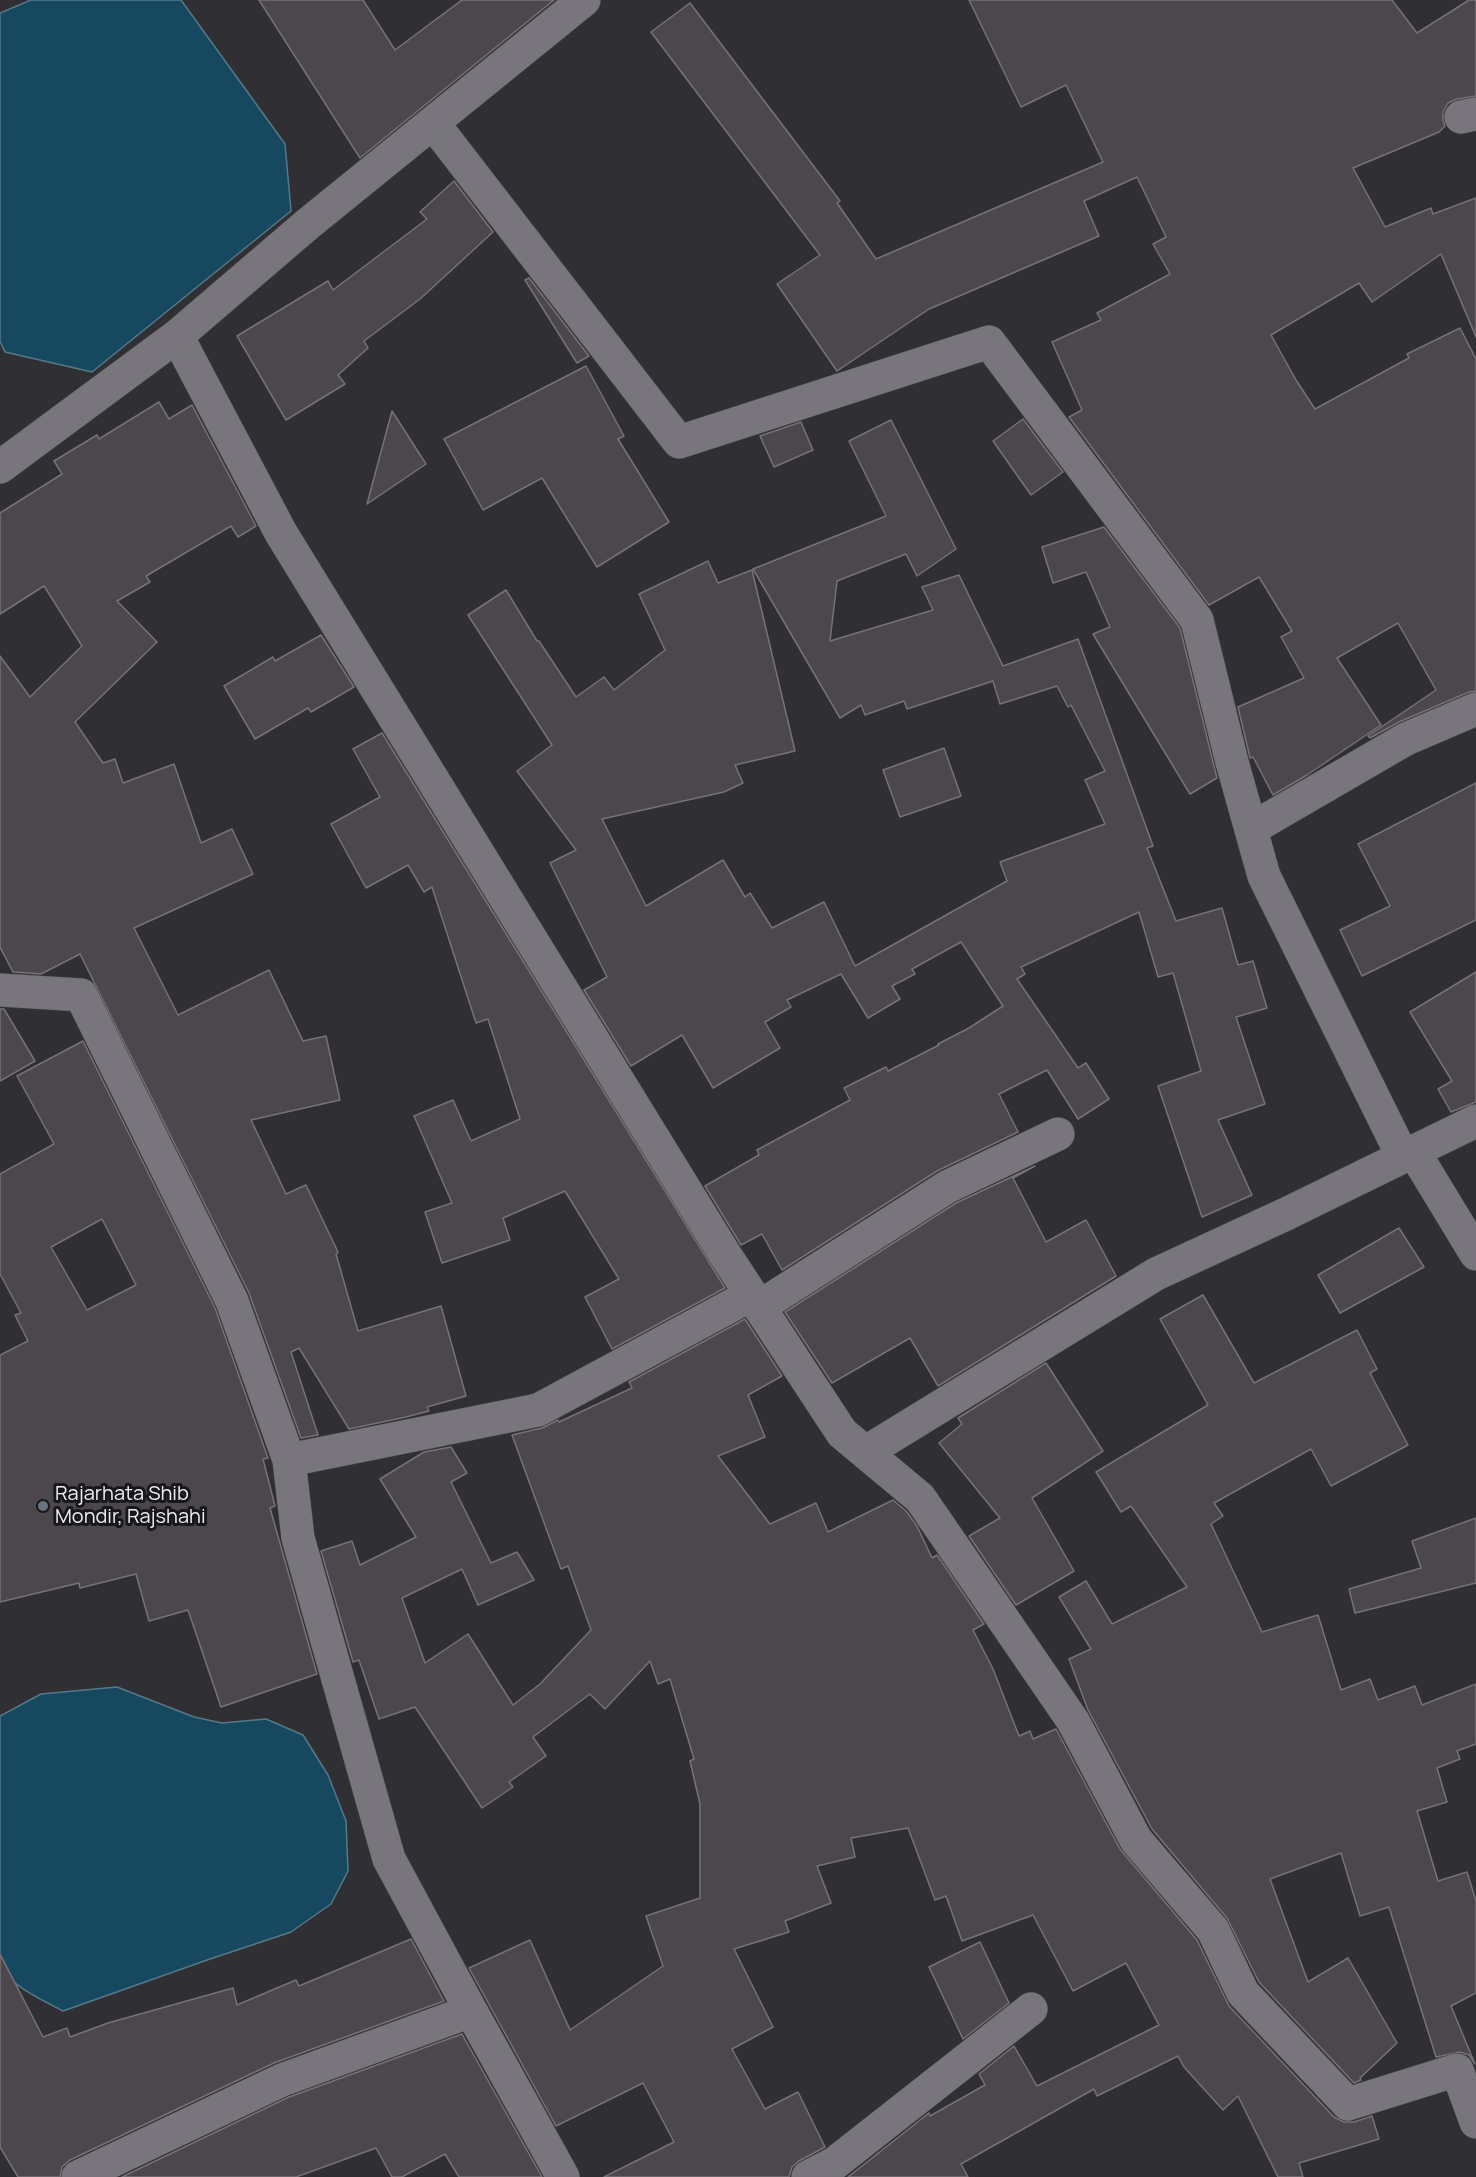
<!DOCTYPE html>
<style>
body{margin:0}
canvas{display:block;background:#302f34}
</style>
<canvas width="1476" height="2177"></canvas>
<script>
const g = document.querySelector('canvas').getContext('2d');
g.lineJoin = 'round';
function paint(path, color) {
  g.fillStyle = color;
  g.fill(path, 'evenodd');
}
function stroke(path, color, width, dash) {
  g.strokeStyle = color;
  g.lineWidth = width;
  g.lineCap = dash ? 'butt' : 'round';
  g.setLineDash(dash || []);
  g.stroke(path);
}
function write(font, color, halo, rows, align = 'center') {
  g.font = font + ' Manrope,sans-serif';
  g.lineWidth = 6;
  g.setLineDash([]);
  g.textBaseline = 'middle';
  g.strokeStyle = halo;
  g.fillStyle = color;
  for (const [text, x, y, turn = 0] of rows) {
    g.save();
    g.translate(x, y);
    g.rotate((+turn || 0) * Math.PI / 180);
    g.textAlign = isNaN(turn) ? turn : align;
    if (halo) g.strokeText(text, 0, 0);
    g.fillText(text, 0, 0);
    g.restore();
  }
}
const water = new Path2D(`
 M31,0H181L285,144L291,211L92,372L5,352L0,341V13Z
 M117,1687L194,1717L222,1723L266,1719L303,1735L328,1775L346,1821L348,1871L331,1904L291,1932L210,1959L63,2011C41,1999 13,1988 0,1965V1716L41,1694Z`);
paint(water, '#16485f');
stroke(water, '#56798a', 1.5);
const building = new Path2D(`
 M259,0H363L395,50L462,0H554L360,158Z
 M969,0H1392L1417,33L1469,0H1476V96L1457,99L1448,103L1443,112V120L1445,126L1439,132L1353,168L1385,227L1431,208L1433,214L1476,198V337L1441,254L1372,302L1359,283L1271,335L1296,380L1315,409L1409,358L1407,354L1460,328L1476,359V691L1469,692L1399,722L1370,738L1368,736L1436,690L1398,623L1337,658L1381,725L1307,775L1273,795L1253,757L1250,758L1238,707L1304,678L1281,637L1292,631L1259,577L1209,605L1069,417L1082,410L1052,342L1101,320L1097,313L1170,274L1153,244L1166,237L1137,177L1084,201L1099,236L929,309L837,371L777,284L820,255L651,32L690,3L840,201L837,203L876,259L1103,162L1066,85L1021,107Z
 M454,181L493,232L420,299L364,341L368,348L338,375L345,384L286,420L237,336L328,281L333,290L427,219L420,212Z
 M529,278L589,356L577,363L525,280Z
 M586,366L624,436L618,439L669,522L597,567L542,478L483,510L444,439Z
 M159,402L169,419L192,405L256,526L238,537L231,526L146,576L150,582L117,601L157,642L75,722L103,763L115,759L123,783L174,764L201,843L232,829L253,874L134,928L178,1015L269,970L303,1041L326,1036L340,1100L251,1120L286,1194L306,1185L338,1252L336,1254L358,1331L441,1306L466,1396L427,1407L429,1411L406,1417L349,1429L299,1348L291,1352L318,1435L301,1438L249,1293L80,954L41,974L13,972L0,947V656L30,697L82,646L44,586L0,614V513L62,474L54,461L97,435L99,439Z
 M392,411L426,464L367,504Z
 M1023,419L1063,472L1031,495L993,441Z
 M891,420L956,549L917,576L906,554L837,581L830,641L933,610L922,587L959,575L1003,666L1078,639L1153,846L1147,848L1176,921L1222,908L1238,965L1253,961L1267,1008L1236,1017L1265,1104L1218,1120L1252,1195L1202,1217L1158,1086L1201,1071L1173,973L1158,977L1139,912L1021,967L1025,974L1017,979L1078,1068L1086,1063L1109,1099L1078,1119L1047,1070L999,1094L1018,1132L937,1171L782,1270L762,1234L741,1245L705,1186L759,1155L757,1150L850,1100L844,1088L886,1067L888,1071L939,1045L938,1044L969,1028L1003,1006L961,942L912,969L915,974L892,986L900,999L868,1018L841,974L787,1000L791,1007L765,1022L780,1048L713,1088L682,1035L631,1066L584,990L607,977L550,863L576,850L517,771L552,745L468,615L506,590L537,641H539L576,697L604,677L614,690L665,650L639,594L708,561L718,583L752,570L795,751L735,765L743,783L724,792L602,819L646,906L723,860L745,897L750,893L772,928L824,902L855,966L1007,881L1000,862L1105,824L1085,780L1105,771L1071,705L1068,707L1057,686L1000,704L993,681L907,709L904,701L865,715L861,705L840,718L753,569L886,516L849,441Z
 M801,422L813,450L774,467L760,436Z
 M1104,527L1180,628L1217,778L1190,794L1093,634L1110,627L1086,572L1053,583L1042,547Z
 M321,635L354,687L311,712L308,708L255,739L224,686L273,657L275,661Z
 M382,733L725,1288L612,1349L585,1297L619,1279L565,1191L503,1218L510,1240L442,1263L425,1212L452,1203L414,1116L453,1100L471,1141L520,1119L488,1019L476,1023L432,887L424,892L408,865L366,888L331,824L380,797L353,749Z
 M944,748L961,796L900,817L883,770Z
 M1476,783V920L1362,976L1340,930L1390,906L1358,844Z
 M1476,972V1102L1451,1112L1438,1089L1452,1081L1410,1012Z
 M0,1009H4L35,1061L0,1081Z
 M83,1041L215,1308L268,1458L263,1459L275,1506L270,1508L317,1674L221,1707L188,1610L149,1621L136,1574L80,1588L79,1583L0,1602V1355L28,1341L15,1315L21,1313L0,1274V1174L54,1144L17,1076ZM102,1219L136,1285L87,1310L51,1247Z
 M1035,1166L1013,1178L1046,1242L1086,1220L1116,1276L938,1386L910,1338L832,1383L785,1312L956,1203Z
 M1399,1228L1424,1267L1340,1313L1318,1275Z
 M1203,1295L1254,1383L1357,1330L1377,1369L1370,1373L1408,1445L1331,1486L1311,1449L1214,1503L1223,1516L1211,1524L1262,1632L1318,1615L1341,1690L1370,1679L1378,1700L1415,1686L1422,1705L1476,1684V1744L1457,1751L1460,1759L1437,1768L1447,1802L1417,1811L1438,1881L1467,1872L1476,1901V1993L1451,2006L1475,2064L1469,2055L1460,2052L1436,2057L1389,1907L1360,1916L1341,1853L1270,1879L1308,1982L1348,1958L1397,2043L1360,2078L1361,2080L1354,2083L1259,1982L1227,1918L1152,1829L1088,1710L1069,1659L1091,1649L1059,1597L1086,1581L1112,1624L1187,1587L1131,1506L1121,1512L1096,1472L1208,1405L1160,1319Z
 M745,1319L782,1376L748,1395L765,1437L718,1456L770,1524L816,1503L828,1532L893,1500L906,1511L917,1526L932,1558L937,1555L984,1624L973,1630L993,1669L1019,1736L1030,1731L1033,1739L1056,1729L1120,1849L1197,1940L1229,2006L1334,2117L1344,2122H1354L1372,2116L1379,2139L1299,2163L1303,2177H1278L1238,2096L1223,2110L1184,2067L1178,2056L1097,2096L1094,2089L961,2164L968,2177H848L929,2113L930,2116L985,2085L979,2074L1014,2046L1037,2086L1159,2025L1126,1963L1073,1991L1033,1915L962,1941L946,1896L935,1900L908,1828L851,1838L855,1857L817,1866L831,1903L785,1921L789,1932L734,1949L773,2027L732,2049L765,2109L798,2092L825,2147L799,2161L792,2167L789,2177H604L674,2142L643,2083L556,2126L469,1968L530,1940L570,2030L663,1966L646,1916L700,1898V1804L690,1761L694,1759L670,1679L658,1684L650,1661L605,1709L590,1694L533,1737L546,1756L509,1782L513,1787L482,1808L415,1707L379,1719L359,1660L353,1662L321,1551L352,1541L360,1565L416,1537L380,1479L424,1452L451,1447L467,1473L451,1482L491,1563L517,1552L534,1580L478,1605L462,1569L402,1598L425,1663L468,1634L513,1705L540,1684L591,1630L568,1566L561,1569L512,1435L542,1428L558,1420L559,1422L632,1388L629,1382Z
 M1046,1363L1103,1451L1032,1498L1074,1571L1016,1605L969,1536L1000,1518L939,1443L962,1424L958,1418Z
 M1476,1518V1583L1355,1613L1349,1589L1421,1568L1412,1541Z
 M411,1939L444,2001L274,2063L70,2160L62,2167L60,2177H18L0,2147V1954L43,2037L67,2028L70,2037L108,2023L233,1988L237,2005L296,1980L299,1986Z
 M980,1942L1009,2003L963,2039L929,1967Z
 M462,2034L542,2177H459L445,2154L402,2177H392L376,2148L296,2177H122L289,2097Z`);
paint(building, '#4b474c');
stroke(building, '#767277', 1.5);
const street = new Path2D(`
 M1461,117L1476,114
 M433,123L679,442L989,342L1197,620L1232,762L1264,876L1403,1157
 M177,336L281,533L724,1253L842,1433L920,1498L1073,1721L1136,1840L1213,1930L1243,1993L1348,2104L1457,2070L1476,2122
 M1251,829L1406,739L1476,709
 M0,990L81,995L232,1301L289,1460
 M1414,1152L1476,1254
 M759,1307L947,1187L1058,1134
 M866,1452L1156,1274L1286,1214L1476,1121
 M471,2011L389,1859L298,1538L289,1460L538,1410L751,1295
 M78,2177L282,2080L471,2011L563,2177
 M808,2177L835,2163L1031,2009`);
const secondary = new Path2D(`
 M0,467L177,336L309,223L584,0`);
stroke(street, '#4b4a4e', 34);
stroke(secondary, '#4b4a4e', 34);
stroke(street, '#78767c', 33);
stroke(secondary, '#78767c', 33);
for (const [x, y, r, color] of [
 [43,1506,6,"#6b7280"]
]) {
  const dot = new Path2D();
  dot.arc(x, y, r, 0, 2 * Math.PI);
  g.fillStyle = color;
  g.fill(dot);
  stroke(dot, '#18171a', 2);
}
write('20px', '#edecef', '#18171a', [
 ["Rajarhata Shib",55,1494],
 ["Mondir, Rajshahi",55,1517]
], 'left');
</script>
